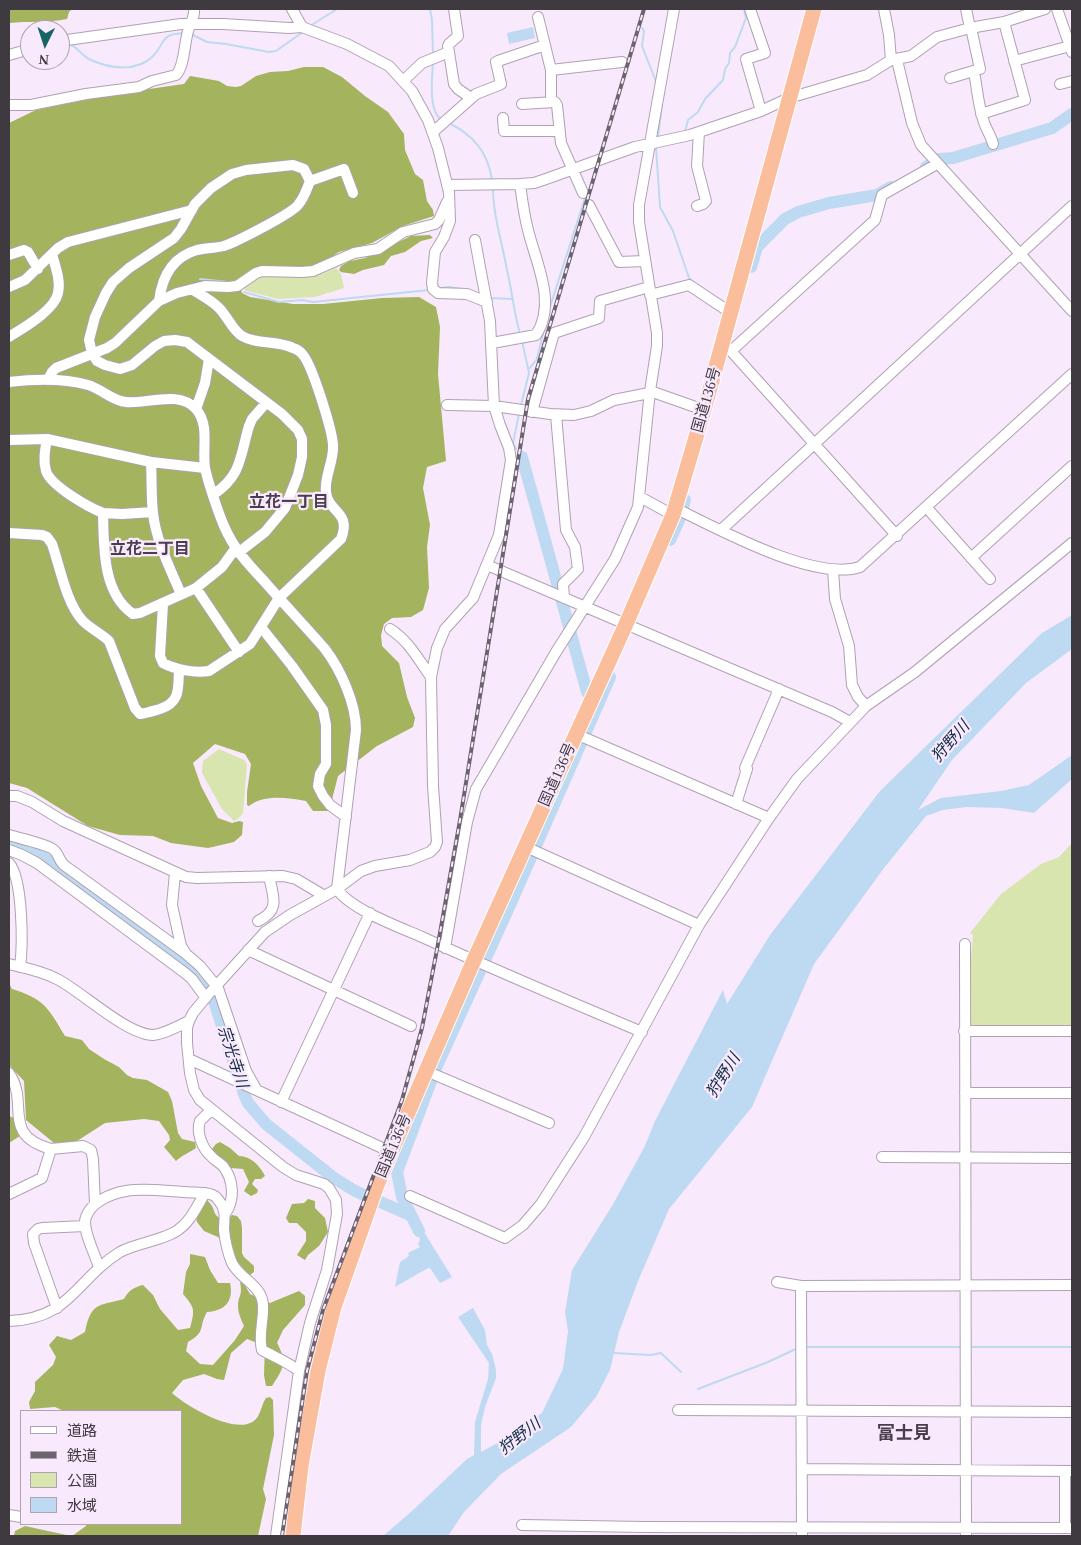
<!DOCTYPE html>
<meta charset="utf-8">
<style>
body{margin:0}
#map{position:relative;width:1081px;height:1545px;overflow:hidden;background:#f9e9fc;font-family:"Times New Roman","Noto Sans JP",serif}
canvas{display:block}
.frame{position:absolute;inset:0;border:10px solid #3f3940;pointer-events:none}
.legend{position:absolute;left:20px;top:1410px;width:162px;height:115px;box-sizing:border-box;background:#f9e9fc;border:1px solid #afa3b1;margin:0;padding:6px 9px;list-style:none;font-size:15px;color:#3f3940}
.legend li{display:flex;align-items:center;gap:10px;height:25px}
.legend b{width:25px;border:1px solid #afa3b1}
.north{position:absolute;left:20px;top:20px;width:50px;height:50px;box-sizing:border-box;background:#f9e9fc;border:1px solid #afa3b1;border-radius:50%;rotate:184deg;font-size:14px;font-weight:700;line-height:20px;text-align:center;color:#3f3940}
.north::after{content:'';display:block;margin:auto;width:18px;height:22px;background:#166566;clip-path:polygon(50% 0,100% 100%,50% 72%,0 100%)}
</style>
<div id="map">
<canvas width="1081" height="1545"></canvas>
<div class="frame"></div>
<ul class="legend">
<li><b style="height:6px;background:#fff"></b>道路</li>
<li><b style="height:6px;background:#6b636d"></b>鉄道</li>
<li><b style="height:14px;background:#d9e5ae"></b>公園</li>
<li><b style="height:14px;background:#bed9f2"></b>水域</li>
</ul>
<div class="north">N</div>
</div>
<script>
const g = document.querySelector('canvas').getContext('2d');
g.lineJoin = 'round';
function paint(path, color) {
  g.fillStyle = color;
  g.fill(path, 'evenodd');
}
function stroke(path, color, width, dash) {
  g.strokeStyle = color;
  g.lineWidth = width;
  g.lineCap = dash ? 'butt' : 'round';
  g.setLineDash(dash || []);
  g.stroke(path);
}
function write(font, color, halo, rows, align = 'center') {
  g.font = font + ' "Times New Roman","Noto Sans JP",serif';
  g.lineWidth = 4.5;
  g.setLineDash([]);
  g.textBaseline = 'middle';
  g.strokeStyle = halo;
  g.fillStyle = color;
  for (const [text, x, y, turn = 0] of rows) {
    g.save();
    g.translate(x, y);
    g.rotate((+turn || 0) * Math.PI / 180);
    g.textAlign = isNaN(turn) ? turn : align;
    if (halo) g.strokeText(text, 0, 0);
    g.fillText(text, 0, 0);
    g.restore();
  }
}
paint(new Path2D(`
 M336,268L341,274L344,288L315,297L278,299L244,290V287L255,277L322,274Z
 M219,749L244,760L247,764L243,813L239,818L234,821L222,809L202,773L203,761Z
 M1072,843V1027L968,1026L969,980L973,935L970,933L1001,894L1041,864L1059,857Z`), '#d9e5ae');
paint(new Path2D(`
 M9,9H72L69,12L67,19C48,23 28,21 9,23Z
 M304,67H323L342,77L365,96L388,112L404,134L405,150L415,174L423,180L427,201L433,210L434,216L403,226L372,243L339,252L316,267L274,269L240,287L242,293L250,297L293,304H323L382,298L419,297L436,307L440,327L438,374L446,461L427,467L423,488L430,525L427,547L429,588L423,610L411,617L392,618L384,624L381,635L382,646L399,663L407,697L415,718L413,727L377,746L338,776L329,811H313L306,801C287,798 265,794 249,806L247,805V792L251,764L245,754L215,744L193,763L201,786L218,818L232,823L239,821L243,822L242,835L234,842L208,848L171,843L153,836L120,835L88,826L27,788L9,783V123L36,110L114,94L184,84L190,76L219,81L227,86L236,87L241,86L256,76L270,72L288,71Z
 M430,235L433,238L421,241L405,252L391,256L384,265L363,270L354,274L341,272L339,270L341,266L350,261L365,258L411,236Z
 M9,983L12,989C45,999 48,1008 65,1036L82,1040L89,1049L104,1059L119,1067L127,1075L133,1078L147,1080L168,1092L172,1101L178,1133L182,1139L195,1142L196,1148C189,1153 182,1155 176,1161L164,1147L170,1140L169,1135L159,1121L144,1119L105,1123L77,1141L54,1143L26,1120L24,1081L9,1065Z
 M9,1116L14,1118L20,1136L9,1143Z
 M220,1142L230,1148L239,1156C251,1156 260,1166 265,1176L261,1179H255L252,1184L258,1190L257,1193L251,1196L244,1191L249,1182L243,1169L231,1168L214,1157L212,1149L216,1144Z
 M308,1199L315,1201V1208L325,1218L328,1232L319,1246L308,1255L305,1260L297,1255L306,1241V1232L297,1223H289L286,1218L292,1204L304,1203Z
 M204,1200H207C219,1211 209,1217 228,1220L232,1215L237,1216L241,1221L242,1228V1253L244,1257L254,1266V1272L250,1275L243,1271L233,1255L218,1237L204,1231L197,1222L196,1217Z
 M190,1254L205,1257L210,1270L218,1283H230C234,1301 225,1311 207,1312C198,1327 207,1331 188,1342L186,1351L200,1364L213,1365L235,1340L244,1326C241,1319 238,1313 238,1306C238,1295 243,1297 240,1282L244,1284L250,1294L270,1303L299,1291L305,1296V1305L283,1330L277,1343C288,1363 283,1369 272,1386H266L264,1375L265,1346L247,1339L231,1353L224,1380L217,1379L204,1374L183,1380L172,1393C186,1406 231,1432 250,1423C261,1419 260,1407 266,1398L270,1397L273,1400L274,1435L263,1489L266,1499L258,1536H72L86,1526V1524H181V1411H64L55,1407L30,1409L29,1402L35,1391V1382L53,1365L56,1357L49,1345L57,1336L71,1340L85,1332C91,1303 97,1306 124,1299C128,1291 134,1287 143,1285L153,1295L160,1309L178,1330L190,1328C195,1310 195,1308 183,1294L186,1272L190,1264Z
 M25,1526L71,1536H14L15,1531Z`), '#a3b35e');
paint(new Path2D(`
 M533,27L535,38L509,44L507,33Z
 M1072,615V649L1026,683L952,760L918,810L941,798L1001,791L1029,785L1072,755V779L1034,813L1002,808L966,807L943,810L926,816L884,868L814,964L752,1107L669,1209L638,1281L619,1332L610,1370L596,1397L571,1427L501,1474L464,1512L448,1536H383L412,1511L467,1459L474,1455L475,1422L488,1379L489,1363L458,1317L473,1308L485,1330L487,1345L492,1354L496,1370V1378L485,1407L481,1425V1452L512,1435L542,1413L563,1369L568,1331L565,1312L572,1270L612,1206L644,1148L655,1121L723,990L727,1004L770,935L880,791L1042,633Z
 M414,1216L452,1277L440,1283L430,1268H428L395,1287L400,1262L409,1256L408,1253L420,1247L418,1244L420,1240L409,1217Z`), '#bed9f2');
stroke(new Path2D(`
 M430,9L432,20L433,54
 M310,26L337,9
 M642,28L644,31L642,46L657,84
 M191,34L207,42L226,44L269,52L276,51L303,32
 M70,44C78,48 83,57 91,60C110,69 138,72 153,56C166,43 159,34 184,33
 M433,63C432,78 428,112 442,120
 M449,123C473,135 488,152 492,180
 M685,132L688,120L698,112L705,99L723,80L725,69L729,63L730,53L735,47L746,18L744,9
 M658,137L664,88
 M656,147L660,207L673,231L689,278L693,282
 M493,187C493,216 502,242 507,270C512,291 514,313 520,334
 M200,279L228,282
 M441,288L449,287L468,290
 M244,292L279,302L302,300L313,302L429,290
 M489,298L513,299
 M549,310L585,198
 M529,369L537,359L544,329
 M521,405L529,373L522,341
 M516,449L513,443L519,414
 M806,1347H960
 M970,1347H1072
 M613,1353L651,1355L661,1353L681,1372
 M698,1389L768,1362L798,1348`), '#bed9f2', 2);
stroke(new Path2D(`
 M926,167L939,159L953,158L1052,128L1072,114
 M751,267L757,247L785,219L798,212L829,203L877,195L891,187
 M522,457L587,692L599,703
 M670,540L680,518L685,500
 M9,843L27,848L47,860L194,971L212,995L244,1094L248,1103L266,1124L334,1178L355,1191L410,1215
 M419,1231L402,1197L397,1172L436,1068L510,905L610,677`), '#bed9f2', 12);
const minor = new Path2D(`
 M292,9L302,27
 M454,9L458,36L449,44L448,46L454,84L458,89L471,98
 M750,9L765,53L746,59L761,111
 M884,9L889,35L891,60
 M1057,9L1072,52
 M538,17L551,70V102
 M970,28L1004,22L1045,9
 M60,41L181,24H223L289,28L302,27L347,44L389,66L412,91L428,120L438,148L449,192L450,221L444,237L435,252L432,283L433,289L438,293L467,294L487,302
 M9,55L30,49
 M897,60L912,123L921,145L1072,311
 M1014,61L1070,46
 M551,70L622,62
 M974,72C977,87 978,104 983,119C985,128 991,135 993,144
 M950,78L980,69L971,28
 M403,81L422,63L449,52
 M1060,84L1072,81
 M522,104L555,102L557,105L561,143L583,193
 M9,105H31L86,94L139,87L152,81L176,75C185,66 184,41 189,28C191,21 195,17 194,9
 M981,114L1025,100L1004,22
 M503,118L504,131H559
 M433,132L476,94L499,85L501,84L496,62L498,61L545,45
 M447,185L520,184L534,183L546,179L635,147L690,135L761,111L789,98L867,75L891,60L911,56L937,37L970,28L966,9
 M589,205L619,262L645,261
 M697,206L703,204L706,201L697,166L699,132
 M9,255L24,250L28,252L38,269
 M9,287L25,280L58,248L68,242L192,210
 M650,295L689,285L731,313
 M159,301C162,277 172,257 197,250C206,248 216,248 224,246C236,242 291,214 298,205C304,198 307,189 310,181L344,169L353,193
 M9,337C23,328 55,310 58,293C61,280 55,266 52,254
 M492,343L536,335C557,303 536,263 528,230C524,215 522,199 520,184
 M726,349L731,351L897,536
 M731,351L875,220L882,195L937,164
 M48,380L52,372L56,368L107,348L115,343L159,301L177,293L205,286L228,287L237,286L256,273L262,271L302,272L313,271L354,253L378,249L403,232L435,224L439,220L447,202
 M9,382C34,379 63,378 88,385C102,389 112,401 126,402C148,404 179,390 196,409C210,425 202,449 205,468C208,482 218,512 224,526C234,549 247,563 264,581C284,604 305,626 325,649C341,670 356,704 356,730L337,889C350,909 399,927 422,937C495,970 568,1001 642,1032
 M650,391L704,410
 M447,405L494,406L550,414L574,415L591,411L614,400L649,393
 M196,409L205,383L209,359
 M532,412L554,333L599,318L600,301L649,287
 M556,415L566,530L575,547L578,569L563,584L564,598
 M47,439C45,450 43,460 46,471C51,486 88,507 103,513C104,546 102,593 133,614L140,613L196,588L222,567L235,549
 M9,440L47,439L151,462L205,468
 M151,462C152,479 151,496 153,513C156,541 170,568 181,594
 M214,494C242,475 240,456 249,426L252,419L266,403
 M640,497L673,515
 M675,508C718,529 815,582 860,567L1072,374
 M927,508L990,579
 M103,513L122,514L153,512
 M721,530L1072,206
 M9,533L42,535L47,537L52,544C60,567 66,602 82,620C89,628 101,633 109,641L135,708L140,714C147,713 153,711 160,709C181,702 178,688 179,669
 M238,553L265,532L285,508L298,475L302,457V439L298,430L282,414L187,342L175,340L164,341L155,346L132,365L120,369L105,365L97,361L92,353L89,340L95,317L106,293L113,282L129,268L174,238L181,229L195,204L211,188L232,174L246,170L293,165L304,169L310,181
 M971,558L1072,466
 M487,565L832,712L850,722
 M833,570L835,599L849,646L852,685L858,697L866,706
 M196,588L239,652
 M163,604L160,656L163,663C176,670 195,673 209,671L250,644L279,598L341,539C352,511 328,513 326,492C324,478 333,463 333,448C334,434 312,365 303,355C301,352 296,349 293,348C278,340 257,345 242,336C232,330 227,315 218,307C211,300 201,295 193,290
 M261,627L292,666L323,710L326,725V764L320,774L318,786L323,796L330,805L346,817
 M390,629C409,641 418,659 431,677
 M576,734L769,818
 M9,796H17L32,802L63,821L186,877L197,878L283,876L296,879L323,895
 M736,804L747,769L745,768L779,689
 M9,835C18,838 51,845 55,851C59,855 59,861 64,865L185,953
 M526,847L699,925
 M9,850L22,855L37,863L185,973L192,979L206,998
 M9,863C23,879 23,945 20,967
 M175,873L172,905L181,946L186,954L200,966L218,988L246,1071L256,1089
 M258,921C281,910 273,897 269,876
 M965,944L966,1536
 M445,948L467,822L476,789L556,652L615,559L638,507L650,391L657,346V333L639,222V205L674,9
 M248,950L411,1026
 M9,964C25,968 42,971 57,979C81,991 127,1035 153,1035C165,1034 178,1026 189,1021
 M964,1031H1072
 M189,1059L391,1152
 M426,1071L549,1123
 M9,1073C30,1103 0,1135 51,1149L42,1178L9,1194
 M965,1093H1072
 M281,1102L370,913
 M211,1110L200,1121C196,1132 202,1148 211,1156C214,1160 219,1162 223,1166C234,1180 235,1200 225,1214
 M51,1149L83,1146L91,1150L93,1159L95,1204
 M882,1157L1072,1158
 M410,1196L505,1238L523,1225L541,1204L584,1137L699,925L769,818L797,779L866,706L915,672L1072,543
 M99,1268C96,1255 81,1229 86,1217C91,1202 112,1193 126,1191C144,1188 165,1191 183,1192C192,1193 201,1192 210,1194C214,1195 217,1197 219,1201C227,1210 224,1219 224,1230C225,1240 228,1253 232,1263C240,1279 262,1285 263,1305C264,1320 258,1335 262,1350C275,1357 288,1362 299,1371
 M777,1282L801,1286L1072,1285
 M801,1286L802,1536
 M57,1308L34,1243L33,1234L38,1229L42,1228L85,1226
 M9,1321C71,1319 76,1279 120,1252C136,1243 165,1240 178,1230C191,1221 197,1206 205,1193
 M678,1410L1072,1412
 M802,1469L1072,1471
 M9,1515L21,1517
 M522,1525L645,1527L1072,1528
 M1065,1528V1471
 M276,1536L299,1371L310,1323L327,1270L337,1214L336,1200L329,1188L324,1184L296,1175L283,1167L200,1100L194,1090L190,1073L187,1043V1028L189,1021L193,1013L207,996L265,932L290,915L337,889L361,871L375,866L410,860L430,852L435,847L437,842L433,786L431,677L437,648L445,629L473,598L499,535L511,460L509,448L500,425L494,406L490,321L475,240`);
const highway = new Path2D(`
 M293,1536L301,1466L318,1371L334,1307L377,1185L391,1152L474,960L626,624L673,515L704,410L814,9`);
stroke(minor, '#afa1b2', 12);
stroke(highway, '#fff', 17);
stroke(minor, '#fff', 10);
stroke(highway, '#fbbe9c', 15);
const rail = new Path2D(`
 M282,1536L307,1371L323,1310L402,1100L422,1028L438,944L460,820L528,399L644,9`);
stroke(rail, '#6b636d', 4);
stroke(rail, '#f9e9fc', 2, [5.5]);
write('15px', '#3f3940', '#f9e9fc', [
 ["国道136号",707,400,-74],
 ["国道136号",558,775,-66],
 ["国道136号",394,1146,-67]
]);
write('bold 16px', '#4a3e4d', '#f9e9fc', [
 ["立花一丁目",289,503],
 ["立花二丁目",150,550]
]);
write('italic 16px', '#102d45', '#f9e9fc', [
 ["狩野川",951,742,-49],
 ["宗光寺川",232,1057,72],
 ["狩野川",724,1076,-58],
 ["狩野川",520,1437,-38]
]);
write('bold 18px', '#4a3e4d', '#f9e9fc', [
 ["富士見",904,1434]
]);
</script>
